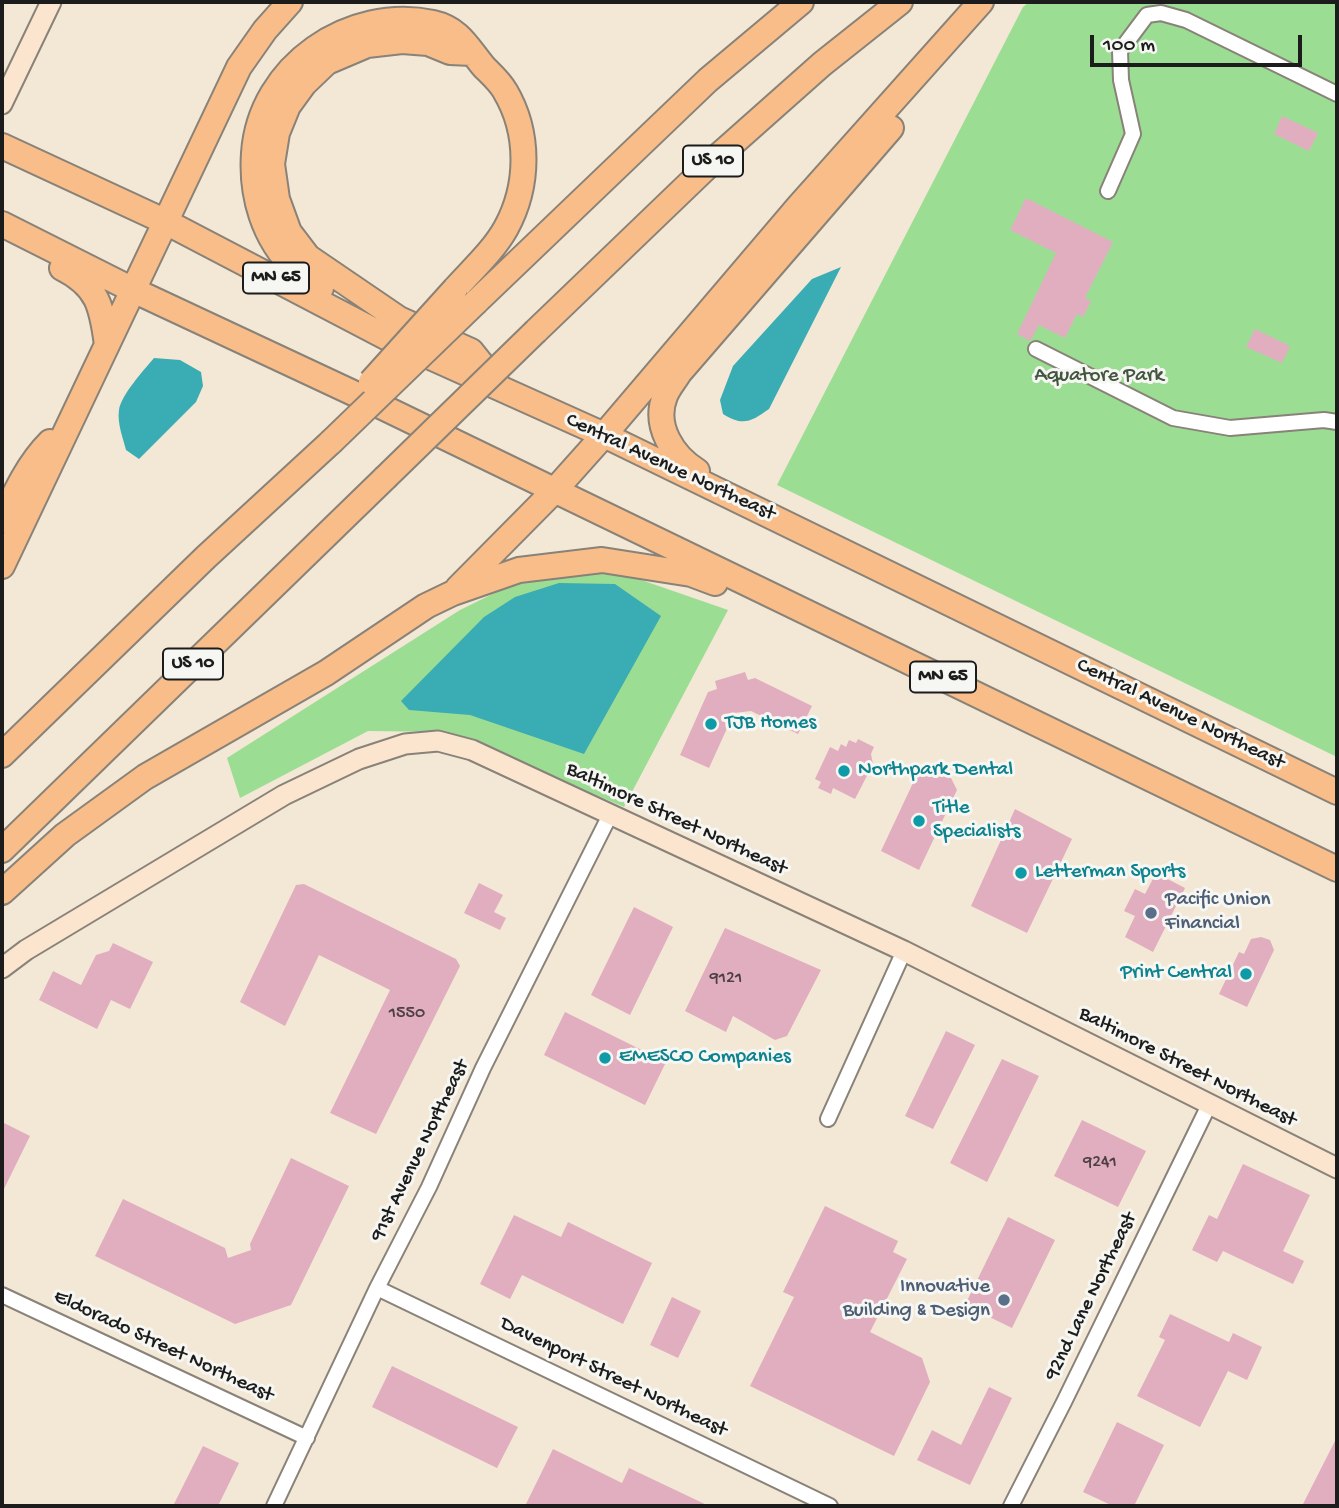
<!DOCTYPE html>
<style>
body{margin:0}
#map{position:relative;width:1339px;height:1508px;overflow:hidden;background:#f3e7d5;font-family:"Gochi Hand",sans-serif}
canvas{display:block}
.frame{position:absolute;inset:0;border:4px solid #1c1c1c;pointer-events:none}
.scale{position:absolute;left:1090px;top:35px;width:212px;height:32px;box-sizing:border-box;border:4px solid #1c1c1c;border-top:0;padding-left:9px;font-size:21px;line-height:24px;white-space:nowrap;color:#1c1c1c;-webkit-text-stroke:5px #f6f6f2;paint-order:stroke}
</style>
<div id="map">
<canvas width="1339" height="1508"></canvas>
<div class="frame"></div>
<div class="scale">100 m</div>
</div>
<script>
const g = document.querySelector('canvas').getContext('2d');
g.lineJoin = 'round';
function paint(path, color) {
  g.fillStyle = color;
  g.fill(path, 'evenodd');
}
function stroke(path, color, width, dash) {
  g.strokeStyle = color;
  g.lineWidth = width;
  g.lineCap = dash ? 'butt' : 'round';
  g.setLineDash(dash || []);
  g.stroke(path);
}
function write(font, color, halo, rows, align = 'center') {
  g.font = font + ' "Gochi Hand",sans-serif';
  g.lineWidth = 6;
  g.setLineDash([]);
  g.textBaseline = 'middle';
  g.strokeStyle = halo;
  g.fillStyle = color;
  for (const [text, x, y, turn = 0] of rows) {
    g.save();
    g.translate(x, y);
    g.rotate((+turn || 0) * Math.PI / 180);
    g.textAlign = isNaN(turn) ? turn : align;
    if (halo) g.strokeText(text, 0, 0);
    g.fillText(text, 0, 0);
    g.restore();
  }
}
paint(new Path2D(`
 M1029,2H1337V757L777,485L1023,7Z
 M577,573L627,575L728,610L624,807L448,732L368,731L240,798L227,758L460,610L517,582Z`), '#9cdd94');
paint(new Path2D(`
 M841,267L769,409C752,421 743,427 723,414L720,400L733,366L812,279Z
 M154,358L180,360L201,372L203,386L196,402L139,459L126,450C123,438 117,423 119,410C121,395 144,370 154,358Z
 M559,583L615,584L661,616L584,754L470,715L409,710L401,701L484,617L515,597Z`), '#3aacb3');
paint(new Path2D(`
 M1282,116L1318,133L1309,151L1274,134Z
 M1026,198L1113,242L1085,298L1091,301L1083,317L1077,314L1065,338L1039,325L1030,341L1017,334L1056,253L1010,230Z
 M1255,329L1290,346L1282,363L1246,347Z
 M745,672L748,680L755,678L812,706L798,734L751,711L734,713L709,768L680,755L708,692L717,689L715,681Z
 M858,739L874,747L871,754L873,764L855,799L833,788L831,794L818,788L821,782L815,779L830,747L838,751L841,744L846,747L849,740L856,743Z
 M934,766L949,774L957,790L919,870L881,851L920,768Z
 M1015,809L1072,839L1027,933L971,906Z
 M1156,873L1185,888L1153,952L1125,937L1135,916L1124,911L1135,889L1145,894Z
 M479,883L503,895L494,912L506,918L500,930L464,913Z
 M304,884L456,959L460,966L376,1134L330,1113L390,990L319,955L285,1026L240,1002L296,885Z
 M634,907L673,927L630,1015L591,995Z
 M725,928L821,970L787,1036L775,1040L733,1016L726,1032L685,1011Z
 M1261,937L1270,940L1274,950L1247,1007L1219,994L1239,952L1244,954L1251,939Z
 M113,943L153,962L130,1009L111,1000L97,1029L39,1000L53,971L81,985L96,955L109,951Z
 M565,1012L666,1062L645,1105L544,1055Z
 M946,1031L975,1045L933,1129L905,1116Z
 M1002,1059L1039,1076L987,1182L950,1163Z
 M1082,1120L1146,1151L1118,1207L1054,1176Z
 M2,1122L30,1136L2,1193Z
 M291,1158L349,1186L291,1305L235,1324L95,1256L123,1199L225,1248L228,1258L251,1250L250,1244Z
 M1243,1164L1310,1195L1283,1251L1304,1261L1293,1284L1223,1251L1217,1262L1192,1250L1209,1215L1217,1219Z
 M825,1206L898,1241L893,1252L907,1259L870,1332L922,1358L930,1382L894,1456L750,1386L794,1297L783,1292Z
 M514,1215L561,1237L568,1222L652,1263L623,1324L522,1275L510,1299L480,1284Z
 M1008,1217L1055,1240L1012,1328L965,1305Z
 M672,1297L701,1311L678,1358L650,1345Z
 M1170,1314L1229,1342L1233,1333L1262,1347L1247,1380L1228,1371L1200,1427L1137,1396L1165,1340L1159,1337Z
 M392,1366L518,1427L497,1468L372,1407Z
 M989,1387L1012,1398L970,1485L917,1460L932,1430L961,1445Z
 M1117,1422L1164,1445L1134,1506H1113L1083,1492Z
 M1337,1437V1506H1302Z
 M203,1446L239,1463L218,1506H173Z
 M553,1449L622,1483L629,1468L709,1506H525Z`), '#e1aec0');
const street = new Path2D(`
 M1108,191L1133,134L1121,80L1120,51L1147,15L1161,13L1186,20L1337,94
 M1036,349L1173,418L1230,428L1324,420L1337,422
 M828,1119L904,951
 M377,1288L830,1506
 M2,1295L307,1438
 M274,1506L377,1288L429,1187L483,1068L610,815
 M1011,1506L1064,1402L1209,1105`);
const secondary = new Path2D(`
 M2,104L51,2
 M2,968L26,950L284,795L359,759L405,744L438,741L472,750L904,951L1337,1168`);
const highway = new Path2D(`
 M472,53L450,52L428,43L402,41L367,45L327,62L304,84L288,106L277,133L272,164L277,199L289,232L308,257L399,319L471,351L498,385
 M2,146L166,222L386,337L604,435L1337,792
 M2,224L133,290L366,399L1337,869
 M62,268C98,286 102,307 107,345
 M321,288C312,282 302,276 295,269C263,238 251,195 254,153C260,66 350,5 433,23C460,29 468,48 484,67C491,74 500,82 505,91C530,133 529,186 506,228C494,250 472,270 455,289
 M476,302L708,80L801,2
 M536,331L715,159L822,64L900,2
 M697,471C673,456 653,426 665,396C668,388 675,380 679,373L891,128
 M2,521C15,493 28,464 50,442
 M2,566L239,67L265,30L290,2
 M458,588L554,491L604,435L798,207L981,2
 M2,755L206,557L331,442
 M2,850L385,478
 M2,892L65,835L145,777L326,673L426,606L453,593L519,570L602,560L691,574L715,583`);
stroke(street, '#888278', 18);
stroke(secondary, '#888278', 23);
stroke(highway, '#888278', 28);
stroke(street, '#fff', 14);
stroke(secondary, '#fce5cf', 19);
stroke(highway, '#f8bd88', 24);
const highwayBridge = new Path2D(`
 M371,382L455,289
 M331,442L476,302
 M385,478L536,331`);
stroke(highwayBridge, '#888278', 28, []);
stroke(highwayBridge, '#f8bd88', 24);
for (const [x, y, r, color] of [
 [711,724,7,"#0f9aa8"],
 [844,771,7,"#0f9aa8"],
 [919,821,7,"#0f9aa8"],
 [1021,873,7,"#0f9aa8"],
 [1151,913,7,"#5c6f8a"],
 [1246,974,7,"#0f9aa8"],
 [605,1058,7,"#0f9aa8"],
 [1004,1300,7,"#5c6f8a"]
]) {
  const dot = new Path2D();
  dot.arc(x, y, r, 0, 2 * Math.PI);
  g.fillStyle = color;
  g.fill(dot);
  stroke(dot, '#f6f6f2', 2.5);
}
write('18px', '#4d4045', null, [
 ["9121",726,979],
 ["1550",407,1014],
 ["9241",1100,1163]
]);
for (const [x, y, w] of [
 [713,161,60],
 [276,278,66],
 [193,664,60],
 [943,677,66]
]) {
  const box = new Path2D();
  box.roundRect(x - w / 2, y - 15.5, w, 31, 5);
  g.fillStyle = '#f6f6f2';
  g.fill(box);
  stroke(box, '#1c1c1c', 2);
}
write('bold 19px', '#1c1c1c', null, [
 ["US 10",713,161],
 ["MN 65",276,278],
 ["US 10",193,664],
 ["MN 65",943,677]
]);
write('21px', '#425640', '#f6f6f2', [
 ["Aquatore Park",1099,377]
]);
write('21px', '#1c1c1c', '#f6f6f2', [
 ["Central Avenue Northeast",670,468,25],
 ["Central Avenue Northeast",1180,715,26],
 ["Baltimore Street Northeast",676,820,25],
 ["Baltimore Street Northeast",1187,1068,27],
 ["91st Avenue Northeast",421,1151,-64],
 ["92nd Lane Northeast",1092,1297,-64],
 ["Eldorado Street Northeast",163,1347,25],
 ["Davenport Street Northeast",613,1378,26]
]);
write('21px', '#0d838f', '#f6f6f2', [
 ["TJB Homes",725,724],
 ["Northpark Dental",858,771],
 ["Title",933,809],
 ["Specialists",933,833],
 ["Letterman Sports",1035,873],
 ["Print Central",1232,974,"right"],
 ["EMESCO Companies",619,1058]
], 'left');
write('21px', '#4e5e75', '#f6f6f2', [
 ["Pacific Union",1165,901],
 ["Financial",1165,925],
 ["Innovative",990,1288,"right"],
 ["Building & Design",990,1312,"right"]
], 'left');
</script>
